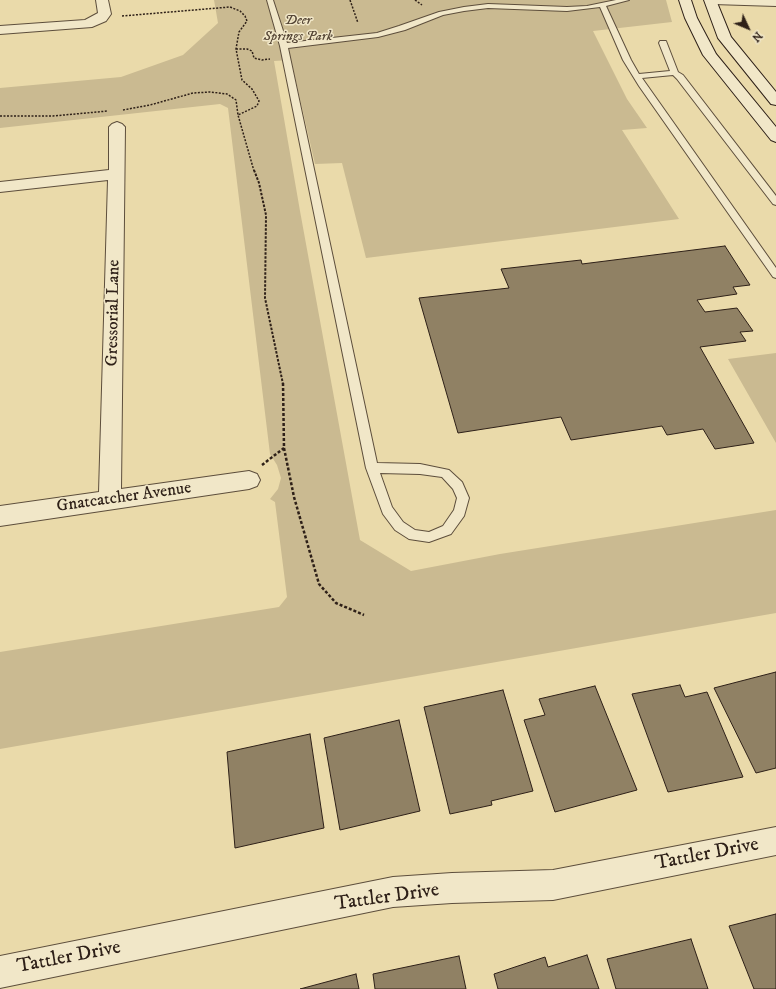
<!DOCTYPE html>
<style>
body{margin:0}
#map{position:relative;width:776px;height:989px;overflow:hidden;background:#eadaaa;font-family:"IM FELL DW Pica",serif}
canvas{display:block}
.north{position:absolute;left:728px;top:8px;width:40px;height:40px;-webkit-text-stroke:3px #f1e7c8;paint-order:stroke;rotate:134deg;font-size:11px;font-weight:700;line-height:16px;text-align:center;color:#2e2018}
.north::after{content:'';display:block;margin:auto;width:14px;height:18px;background:#2e2018;clip-path:polygon(50% 0,100% 100%,50% 72%,0 100%)}
</style>
<div id="map">
<canvas width="776" height="989"></canvas>
<div class="north">N</div>
</div>
<script>
const ctx = document.querySelector('canvas').getContext('2d');
ctx.lineJoin = 'round';
function fill(path, color) { ctx.fillStyle = color; ctx.fill(path, 'evenodd'); }
const poly = rows => new Path2D(rows.map(r => 'M' + r).join(''));
function stroke(path, color, width, dash) { ctx.strokeStyle = color; ctx.lineWidth = width; ctx.lineCap = dash ? 'butt' : 'round'; ctx.setLineDash(dash || []); ctx.stroke(path); }
function drawText(font, color, halo, rows, align = 'center') {
  ctx.font = font + ' "IM FELL DW Pica",serif'; ctx.lineWidth = 3; ctx.setLineDash([]); ctx.textBaseline = 'middle'; ctx.strokeStyle = halo; ctx.fillStyle = color; for (const [text, x, y, turn = 0] of rows) {
    ctx.save(); ctx.translate(x, y); ctx.rotate((+turn || 0) * Math.PI / 180); ctx.textAlign = isNaN(turn) ? turn : align; if (halo) ctx.strokeText(text, 0, 0); ctx.fillText(text, 0, 0); ctx.restore();
  }
}
const green = poly([
 [214,0,666,0,672,22,593,31,627,99,647,128,622,130,679,219,366,258,342,163,315,164,291,60,274,61,300,211,360,540,411,571,500,554,776,510,776,613,0,749,0,652,279,607,287,597,275,502,270,499,278,489,281,478,277,465,270,454,228,108,220,104,0,128,0,88,121,77,183,55,218,23],
 [776,353,776,443,728,359]
]);
const building = poly([
 [725,246,750,285,733,287,737,294,697,300,705,312,737,308,753,331,740,332,746,341,700,347,754,443,715,449,703,429,667,435,662,426,571,440,561,417,458,433,419,298,509,288,501,269,581,260,582,264,725,246],
 [776,672,776,768,756,773,714,688,776,672],
 [680,685,685,697,707,692,743,777,668,792,632,694,680,685],
 [595,686,637,790,555,812,524,720,545,715,539,699,595,686],
 [503,690,533,791,491,801,492,805,450,814,424,707,503,690],
 [399,720,420,811,340,830,324,738,399,720],
 [310,734,324,828,235,848,227,752,310,734],
 [776,914,776,989,754,989,729,926,776,914],
 [691,939,708,989,616,989,607,959,691,939],
 [587,955,599,989,498,989,494,974,545,957,548,967,587,955],
 [459,956,466,989,375,989,373,974,459,956],
 [356,974,359,989,300,989,356,974]
]);
const pathFar2 = poly([
 [350,0,358,23],
 [415,0,422,5],
 [122,16,230,7,240,11,245,16,247,21,239,32,236,49,242,80,252,89,259,101,257,106,238,115,254,171],
 [236,49,247,49,252,51,254,58,262,60,270,59],
 [123,110,150,105,193,93,210,92,227,94,236,100,238,115],
 [0,116,53,116,108,111]
]);
const pathFar1 = poly([
 [254,170,259,183,266,215,265,298,283,384]
]);
const path = poly([
 [283,383,284,448,294,497,319,584,336,603,364,615],
 [262,465,284,448]
]);
const service = poly([
 [267,0,273,0,287,43,377,33,399,26,439,12,464,7,488,4,567,7,587,6,616,0,629,0,606,6,631,60,639,74,670,71,659,43,660,41,666,41,678,72,683,75,776,196,776,205,773,204,677,79,673,75,642,78,776,268,776,278,773,277,639,86,623,60,600,7,567,11,488,8,464,11,443,15,405,30,378,37,288,48,377,463,420,464,449,470,462,482,469,498,464,516,451,534,429,542,409,539,395,530,383,514,366,468,280,46,267,0],
 [380,473,420,474,442,477,453,489,457,498,454,510,443,526,429,532,415,530,403,522,392,507,380,473]
]);
const minor = poly([
 [96,0,108,0,111,14,106,21,92,27,0,34,0,26,85,20,98,13,96,0],
 [707,0,776,0,776,6,713,4,709,3,707,0],
 [117,122,122,124,125,127,121,489,249,471,257,474,260,480,257,486,249,489,0,526,0,506,99,492,108,180,0,192,0,182,109,170,109,127,112,124,117,122],
 [776,827,776,855,553,900,452,903,393,907,0,988,0,956,393,877,452,873,553,870,776,827]
]);
const secondary = poly([
 [679,0,691,0,697,18,716,54,776,127,776,142,771,140,703,55,685,18,679,0],
 [704,0,716,0,731,37,776,92,776,105,771,104,718,38,704,0]
]);
const farParknames = [
 ["Deer",298,21],
 ["Springs Park",298,37]
];
const streetNames = [
 ["Gressorial Lane",114,313,-89],
 ["Gnatcatcher Avenue",124,498,-8]
];
const nearStreetnames = [
 ["Tattler Drive",707,855,-11],
 ["Tattler Drive",387,898,-8],
 ["Tattler Drive",69,958,-11]
];
fill(green, '#caba91');
fill(building, '#908164');
stroke(building, '#2e2018', 1);
stroke(service, '#5d4e3c', 2);
stroke(minor, '#5d4e3c', 2);
stroke(secondary, '#2e2018', 2);
stroke(pathFar2, '#2e2018', 1.5, [2, 1.5]);
stroke(pathFar1, '#2e2018', 2, [2.5, 1.5]);
stroke(path, '#2e2018', 2.5, [3, 2]);
fill(service, '#f1e7c8');
fill(minor, '#f1e7c8');
fill(secondary, '#f1e7c8');
drawText('italic 14px', '#554636', '#f1e7c8', farParknames);
drawText('17px', '#2e2018', '#f1e7c8', streetNames);
drawText('20px', '#2e2018', '#f1e7c8', nearStreetnames);
</script>
